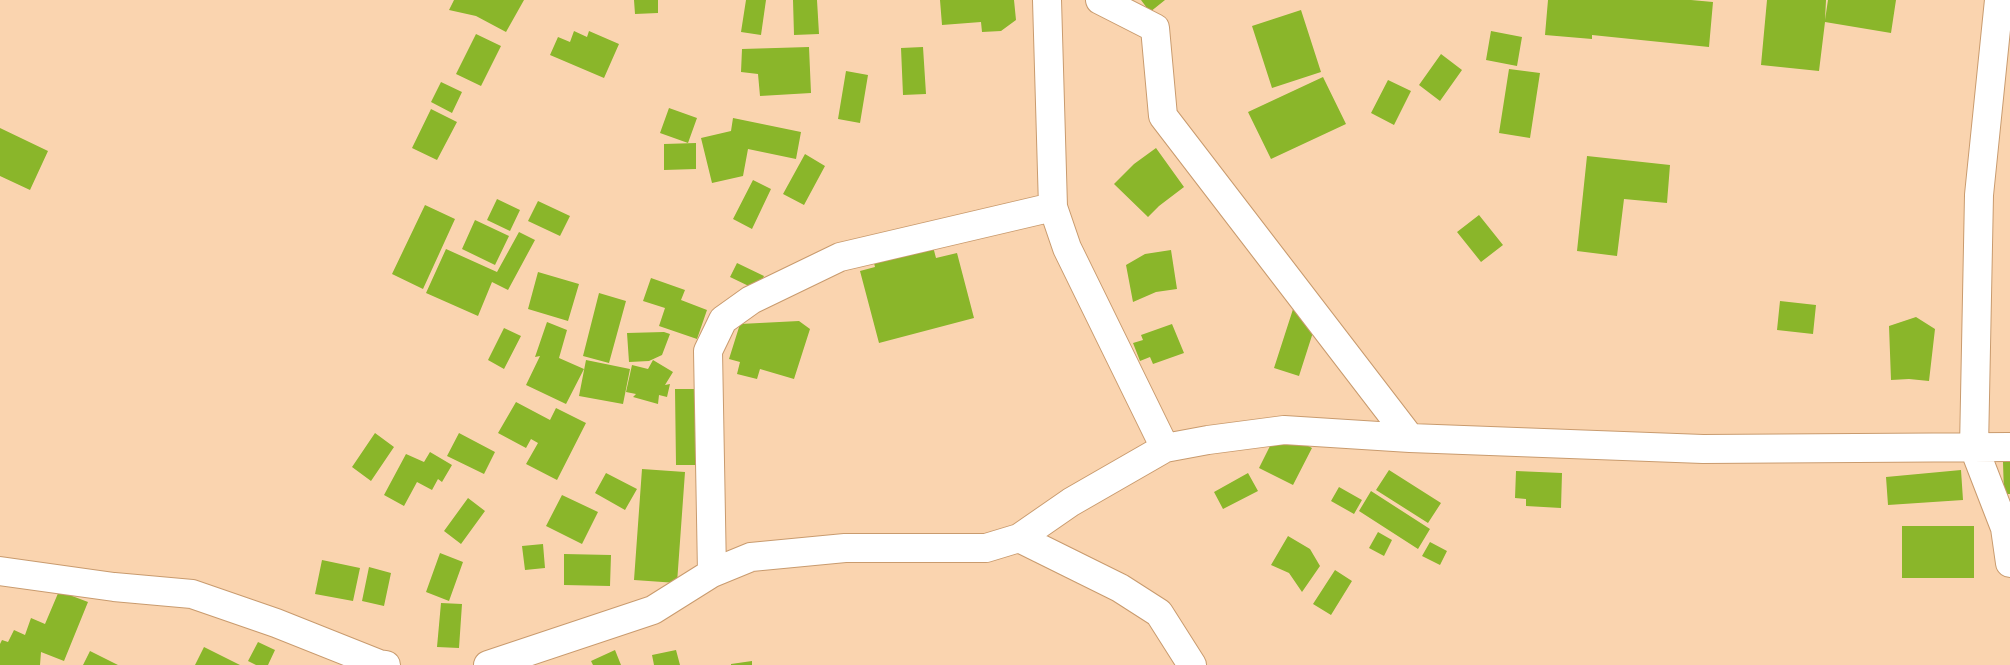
<!DOCTYPE html>
<style>
body{margin:0}
canvas{display:block;background:#fad4af}
</style>
<canvas width="2010" height="665"></canvas>
<script>
const ctx = document.querySelector('canvas').getContext('2d');
ctx.lineJoin = 'round';
function fill(path, color) { ctx.fillStyle = color; ctx.fill(path, 'evenodd'); }
const poly = rows => new Path2D(rows.map(r => 'M' + r).join(''));
function stroke(path, color, width, dash) { ctx.strokeStyle = color; ctx.lineWidth = width; ctx.lineCap = dash ? 'butt' : 'round'; ctx.setLineDash(dash || []); ctx.stroke(path); }
const building = poly([
 [454,0,524,0,506,32,476,16,449,10],
 [634,0,658,0,658,13,635,14],
 [746,0,766,0,761,35,741,32],
 [793,0,817,0,819,34,794,35],
 [940,0,1014,0,1016,20,1001,31,982,32,981,22,942,25],
 [1141,0,1165,0,1150,12],
 [1548,0,1691,0,1713,2,1709,47,1592,35,1592,39,1545,35],
 [1767,0,1826,0,1825,20,1828,0,1896,0,1891,33,1825,22,1819,71,1761,65],
 [1301,10,1321,72,1272,88,1252,26],
 [574,31,587,37,589,31,619,44,604,78,550,55,558,37,570,42],
 [1491,31,1522,37,1517,66,1486,60],
 [476,34,501,46,481,86,456,74],
 [809,47,811,93,760,96,758,74,741,72,742,49],
 [923,47,926,94,903,95,901,48],
 [1441,54,1462,70,1440,101,1419,85],
 [1509,69,1540,73,1530,138,1499,133],
 [846,71,868,75,860,123,838,119],
 [1323,77,1346,124,1271,159,1248,112],
 [1388,80,1411,91,1394,125,1371,113],
 [441,82,462,92,452,113,431,102],
 [669,108,697,118,688,143,660,133],
 [431,109,457,122,437,160,412,148],
 [733,118,801,132,796,159,748,149,743,176,712,183,701,138,731,131],
 [0,128,48,151,30,190,0,176],
 [696,143,696,169,664,170,664,144],
 [1156,148,1184,187,1159,206,1148,217,1114,184,1134,164],
 [805,154,825,166,804,205,783,194],
 [1587,156,1670,165,1667,203,1624,199,1617,256,1577,251],
 [753,180,771,189,752,229,733,219],
 [497,199,520,210,510,231,487,220],
 [538,201,570,216,560,236,528,221],
 [425,205,455,219,423,289,392,274],
 [1479,215,1503,245,1481,262,1457,232],
 [475,220,509,236,495,265,462,249],
 [519,232,535,240,508,290,492,282,478,316,426,293,446,249,497,272],
 [931,239,936,258,957,253,974,318,879,343,860,271,875,267,872,255],
 [1171,250,1177,289,1156,292,1133,302,1126,265,1145,254],
 [737,263,764,276,757,290,730,277],
 [538,272,579,284,568,321,528,309],
 [651,278,685,290,681,300,707,310,697,339,659,326,665,308,643,301],
 [599,293,626,301,609,363,583,356],
 [1780,301,1816,305,1813,334,1777,330],
 [1295,303,1316,323,1299,376,1274,368],
 [1916,317,1935,329,1929,381,1909,379,1891,380,1889,326],
 [799,321,810,329,794,379,760,369,757,379,737,374,740,362,729,359,740,324],
 [547,322,567,330,559,358,584,369,566,404,526,385,540,356,535,357],
 [1172,324,1184,353,1153,364,1150,357,1140,361,1133,343,1143,340,1141,335],
 [504,328,521,336,504,369,488,360],
 [664,332,670,334,662,355,649,361,629,362,627,333],
 [586,360,630,369,623,404,579,396],
 [653,360,673,372,665,385,670,384,667,397,659,395,658,404,633,397,636,394,626,392,632,365,648,369],
 [675,389,698,389,700,465,676,465],
 [516,402,550,420,556,408,586,423,557,480,526,464,538,443,531,439,526,448,498,433],
 [375,433,394,447,371,481,352,467],
 [459,433,495,452,484,474,447,456],
 [1276,434,1287,435,1312,448,1293,485,1259,468],
 [430,452,452,465,442,482,438,479,432,490,417,482,404,506,384,495,406,454,424,462],
 [2003,462,2010,462,2010,494,2004,494],
 [642,469,685,472,677,583,634,580],
 [1389,470,1441,503,1428,523,1376,490],
 [1961,470,1963,500,1888,505,1886,477],
 [1516,471,1562,473,1561,508,1526,506,1526,499,1515,498],
 [606,473,637,489,625,510,595,493],
 [1248,473,1258,491,1223,509,1214,492],
 [1339,487,1362,500,1354,514,1331,501],
 [1371,491,1430,529,1418,549,1359,511],
 [562,495,598,512,582,544,546,526],
 [468,498,485,511,461,544,444,531],
 [1902,526,1974,526,1974,578,1902,578],
 [1378,532,1392,540,1384,556,1369,548],
 [1288,536,1310,549,1320,566,1302,592,1289,573,1271,565],
 [1430,542,1447,551,1440,565,1422,556],
 [543,544,545,568,525,570,522,546],
 [440,553,463,562,449,601,426,592],
 [564,554,611,555,610,586,564,585],
 [322,560,360,568,353,601,315,594],
 [369,567,391,573,384,606,362,601],
 [1335,570,1352,581,1331,615,1313,604],
 [59,591,88,602,64,661,41,652,40,665,0,665,0,644,2,640,8,642,14,630,25,635,31,618,45,624],
 [441,603,462,604,459,648,437,647],
 [258,642,275,650,268,665,256,665,248,661],
 [204,647,240,665,195,665],
 [615,650,621,665,593,665,591,661],
 [676,650,680,665,654,665,652,655],
 [90,651,118,665,83,665],
 [752,661,752,665,731,665,731,664]
]);
const minor = poly([
 [1047,0,1053,207,1067,248,1165,448],
 [1100,0,1155,28,1163,116,1410,438],
 [1999,0,1979,195,1974,448,2005,528,2010,563],
 [1019,538,1120,588,1159,613,1192,665],
 [0,571,114,587,192,594,276,623,379,664,386,665],
 [712,573,708,351,723,320,751,300,840,257,1053,207],
 [488,665,653,610,712,573,751,557,845,548,986,548,1019,538,1071,502,1165,448,1208,440,1284,430,1410,438,1703,449,2010,447]
]);
fill(building, '#8ab62a');
stroke(minor, '#c99b6e', 30);
stroke(minor, '#fff', 28);
</script>
